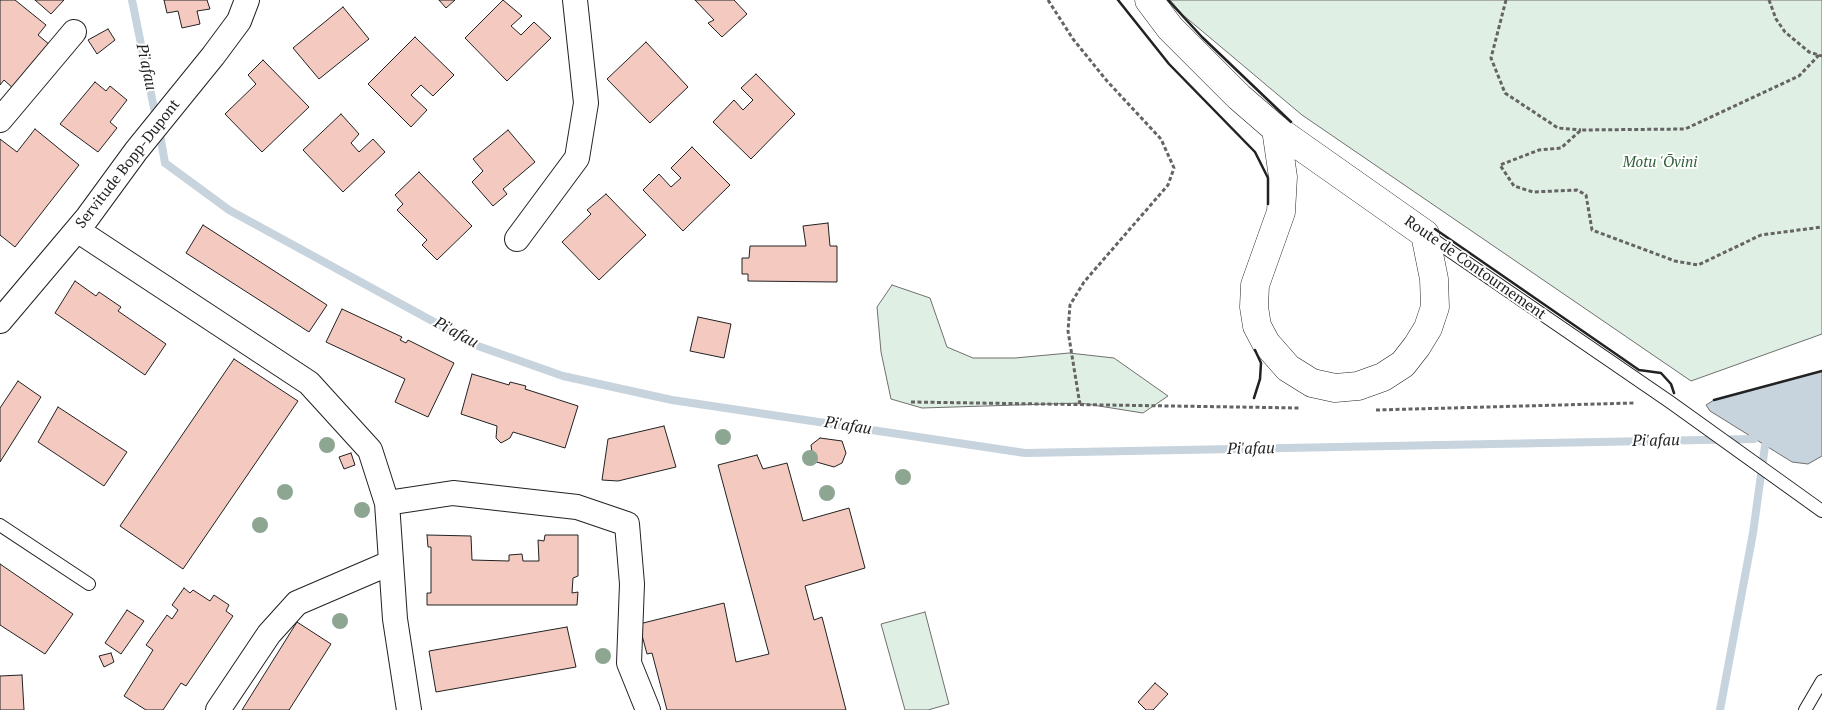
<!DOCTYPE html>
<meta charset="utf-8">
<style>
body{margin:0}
canvas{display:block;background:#fff}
</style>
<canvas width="1822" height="710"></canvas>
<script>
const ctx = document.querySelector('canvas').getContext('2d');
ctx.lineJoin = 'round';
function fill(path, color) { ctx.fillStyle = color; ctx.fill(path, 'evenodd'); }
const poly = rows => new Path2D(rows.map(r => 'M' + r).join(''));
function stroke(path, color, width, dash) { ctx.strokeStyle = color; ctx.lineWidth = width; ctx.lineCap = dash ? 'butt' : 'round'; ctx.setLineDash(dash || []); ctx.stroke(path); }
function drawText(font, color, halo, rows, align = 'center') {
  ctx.font = font + ' "PT Serif",serif'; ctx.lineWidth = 4; ctx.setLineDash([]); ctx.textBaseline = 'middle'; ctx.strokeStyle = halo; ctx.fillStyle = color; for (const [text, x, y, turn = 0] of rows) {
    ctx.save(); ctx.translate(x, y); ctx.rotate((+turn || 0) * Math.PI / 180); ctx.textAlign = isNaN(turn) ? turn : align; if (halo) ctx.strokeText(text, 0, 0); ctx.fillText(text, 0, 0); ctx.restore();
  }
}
const green = poly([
 [1170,0,1822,0,1822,334,1691,381,1302,115,1183,15,1170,0],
 [892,285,930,298,947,347,973,358,1015,358,1069,353,1114,358,1168,396,1143,413,1080,403,922,408,891,399,881,352,877,307,892,285],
 [925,612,949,704,928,710,905,710,881,624,925,612]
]);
const water = poly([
 [1822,371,1822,456,1808,464,1792,462,1710,411,1706,405,1714,400,1822,371]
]);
const stream = poly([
 [132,0,156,118],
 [159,129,165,163,229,210,478,346,563,376,672,400,1025,453,1754,439],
 [1720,710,1753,533,1765,446]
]);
const building = poly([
 [0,0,15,0,46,25,38,35,50,45,15,90,4,80,0,85,0,0],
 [35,0,64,0,51,14,35,0],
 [164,0,207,0,210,9,197,11,200,24,182,28,178,11,167,13,164,0],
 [439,0,455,0,446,8,439,0],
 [503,0,522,16,511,26,521,35,534,22,551,38,507,81,465,38,503,0],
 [695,0,734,0,747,14,722,37,708,23,714,20,695,0],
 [343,7,369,39,319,79,293,48,343,7],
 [108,29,115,40,97,54,88,40,108,29],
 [415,37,454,75,433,96,421,85,411,95,427,110,411,127,368,84,415,37],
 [646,42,688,87,650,123,607,79,646,42],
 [263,60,309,107,262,152,225,114,256,84,248,75,263,60],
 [756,74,795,114,751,159,713,122,734,100,743,110,753,100,741,88,756,74],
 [95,82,106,91,110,86,127,100,110,122,117,128,98,152,60,124,95,82],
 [341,114,359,134,351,143,359,152,373,139,385,152,343,192,303,150,341,114],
 [35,129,79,165,15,247,0,235,0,139,17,152,35,129],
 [508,130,535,162,503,189,507,194,493,206,472,182,483,171,473,159,508,130],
 [692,147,730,185,683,231,643,190,659,174,671,187,681,178,671,168,692,147],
 [419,172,472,226,437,260,422,245,427,240,397,210,403,204,395,195,419,172],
 [606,194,646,235,599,280,562,242,591,214,587,210,606,194],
 [828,223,830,246,837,246,837,282,748,281,748,274,742,274,742,258,749,258,750,246,806,246,803,226,828,223],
 [203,225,327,305,309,332,186,253,203,225],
 [75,281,96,296,99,292,121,307,118,311,166,344,145,375,55,313,75,281],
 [342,309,402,337,400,340,406,343,408,340,454,363,428,417,395,402,405,379,326,342,342,309],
 [698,317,731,324,724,358,690,351,698,317],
 [234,359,298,401,183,569,120,526,234,359],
 [472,374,509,385,510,382,526,386,525,389,578,406,565,448,513,432,510,438,501,443,496,438,497,426,461,414,472,374],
 [18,381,41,397,0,462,0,408,18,381],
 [58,407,127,452,104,486,38,442,58,407],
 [664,426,676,467,618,481,602,480,608,439,664,426],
 [820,438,842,441,846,453,842,463,834,467,813,461,811,445,820,438],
 [351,453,355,465,344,469,339,457,351,453],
 [757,455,763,469,787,463,803,521,849,508,865,568,805,586,814,620,822,617,846,710,667,710,652,653,647,654,639,624,724,603,736,662,769,654,718,465,757,455],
 [427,535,471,536,472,560,509,561,509,555,522,554,523,561,539,561,538,540,544,541,545,535,578,535,578,576,573,578,572,593,578,592,577,605,427,605,427,593,431,593,431,547,428,547,427,535],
 [0,564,73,614,45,654,0,625,0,564],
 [184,588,190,593,193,590,210,601,214,595,229,605,226,611,233,616,186,686,181,683,163,710,146,710,124,696,153,650,146,645,167,615,172,619,178,610,172,605,184,588],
 [127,610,144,621,121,654,105,643,127,610],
 [297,622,331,644,289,710,242,710,297,622],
 [567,627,576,667,436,692,429,651,567,627],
 [111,653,114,662,104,667,99,656,111,653],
 [22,675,24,710,0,710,0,676,22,675],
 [1155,683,1168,694,1153,710,1146,710,1138,702,1155,683]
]);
const path = poly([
 [1048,0,1073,39,1107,81,1161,139,1174,168,1168,185,1084,282,1070,305,1068,331,1080,405],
 [1506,0,1491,58,1505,93,1558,128,1581,130],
 [1769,0,1776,19,1785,32,1809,52,1822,56],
 [1819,55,1799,76,1685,129,1581,130,1561,148,1539,150,1500,165,1514,186,1533,192,1577,190,1586,195,1592,230,1675,261,1698,265,1761,235,1822,227],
 [911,402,1300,408],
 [1376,410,1634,403]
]);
const lane = poly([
 [1428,236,1670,402,1822,511],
 [0,525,89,584],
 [1805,710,1822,681]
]);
const street = poly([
 [0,120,74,32],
 [77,230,309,383,370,450,387,503,395,619,409,710],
 [517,239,577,158,586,103,575,0],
 [0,321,87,218,136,151,213,56,239,21,247,0],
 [387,503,453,493,577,507,627,524,632,584,629,663,648,710],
 [218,710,269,634,297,603,390,563]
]);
const secondary = poly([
 [1149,0,1170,28,1239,97,1276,129,1425,234,1434,279,1435,307,1428,328,1417,346,1403,364,1383,377,1358,386,1335,388,1312,383,1288,368,1266,343,1257,326,1254,307,1255,285,1281,212,1283,177,1276,129]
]);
const wall = poly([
 [1118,0,1169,64,1255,152,1268,178,1268,204],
 [1168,0,1202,37,1291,122],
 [1435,229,1639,370,1661,373,1671,384,1674,393],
 [1254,398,1260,379,1261,363,1255,350],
 [1714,400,1822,371]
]);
const trees = [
 [723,437],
 [327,445],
 [810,458],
 [903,477],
 [285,492],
 [827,493],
 [362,510],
 [260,525],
 [340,621],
 [603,656]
];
const parkNames = [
 ["Motu 'Ōvini",1660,163]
];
const streetNames = [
 ["Servitude Bopp-Dupont",128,164,-52],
 ["Route de Contournement",1475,268,35]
];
const waterNames = [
 ["Pi'afau",146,67,78],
 ["Pi'afau",456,333,28],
 ["Pi'afau",848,426,9],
 ["Pi'afau",1656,441,-1],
 ["Pi'afau",1251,449,-1]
];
fill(green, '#e0efe3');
stroke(green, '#6f6f6f', 1);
fill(water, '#c7d3dd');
stroke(water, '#6f6f6f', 1);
stroke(stream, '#c7d3dd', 8);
fill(building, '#f3c9c0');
stroke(building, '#222', 1);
stroke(lane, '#222', 14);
stroke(street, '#222', 26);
stroke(secondary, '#222', 29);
stroke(path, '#646464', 3, [4, 2.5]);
stroke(lane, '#fff', 12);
stroke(street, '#fff', 24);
stroke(secondary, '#fff', 28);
stroke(wall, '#222', 2.5);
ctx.fillStyle = '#8da692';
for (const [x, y] of trees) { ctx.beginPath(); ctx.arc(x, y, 8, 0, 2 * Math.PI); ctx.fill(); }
drawText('italic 15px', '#2f5e38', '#fff', parkNames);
drawText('15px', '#222', '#fff', streetNames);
drawText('italic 16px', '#222', '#fff', waterNames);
</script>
